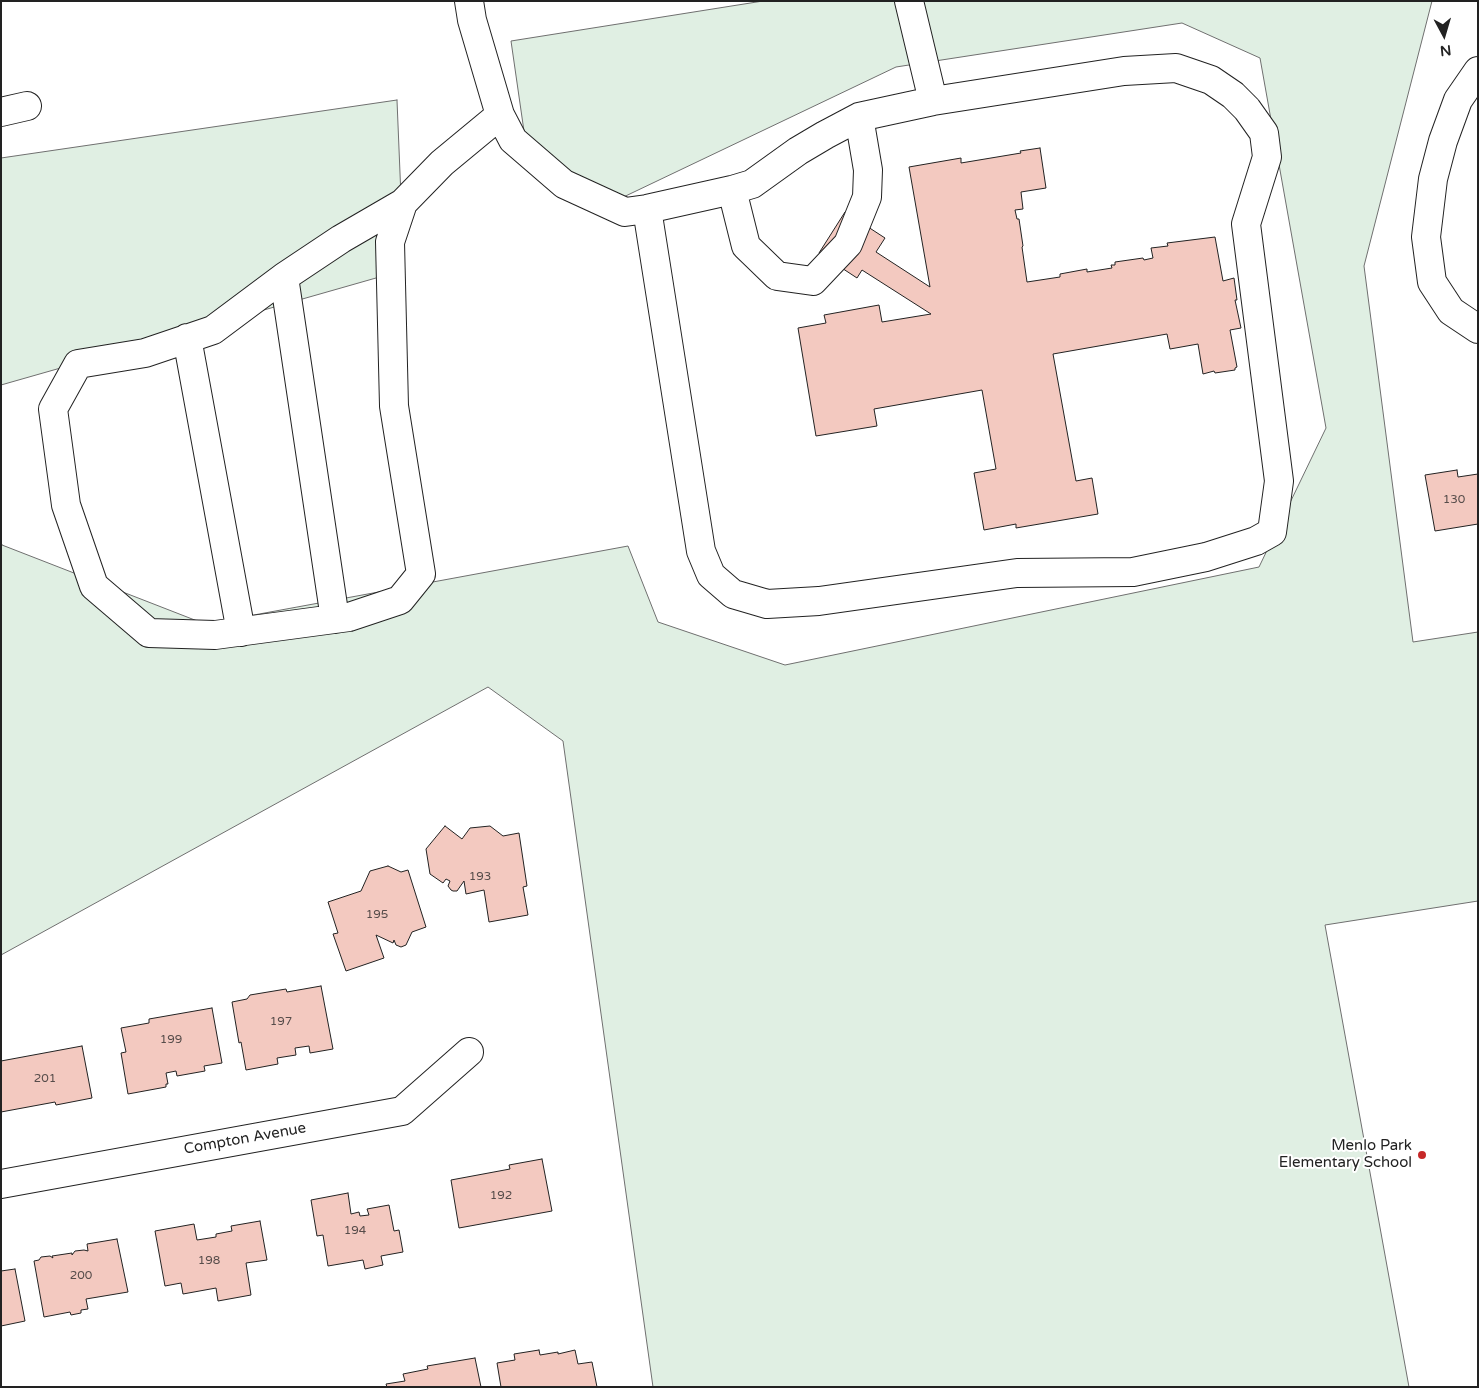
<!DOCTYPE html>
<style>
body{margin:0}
#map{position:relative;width:1479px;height:1388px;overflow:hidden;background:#fff;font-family:"Varela Round",sans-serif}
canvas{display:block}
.frame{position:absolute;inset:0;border:2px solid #222;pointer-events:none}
.north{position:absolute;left:1419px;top:10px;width:50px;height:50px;-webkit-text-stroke:4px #fff;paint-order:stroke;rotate:174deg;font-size:14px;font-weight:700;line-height:20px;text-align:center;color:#222}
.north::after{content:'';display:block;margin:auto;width:18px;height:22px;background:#222;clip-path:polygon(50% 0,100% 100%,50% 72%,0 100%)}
</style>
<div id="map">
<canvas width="1479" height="1388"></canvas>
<div class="frame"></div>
<div class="north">N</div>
</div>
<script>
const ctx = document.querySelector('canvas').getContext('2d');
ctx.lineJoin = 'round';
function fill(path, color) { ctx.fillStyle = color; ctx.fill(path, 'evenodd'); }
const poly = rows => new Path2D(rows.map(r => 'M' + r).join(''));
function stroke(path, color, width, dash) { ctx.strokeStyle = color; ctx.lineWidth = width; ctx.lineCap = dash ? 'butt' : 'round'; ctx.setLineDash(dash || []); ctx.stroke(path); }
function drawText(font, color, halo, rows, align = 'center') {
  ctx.font = font + ' "Varela Round",sans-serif'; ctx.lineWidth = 4; ctx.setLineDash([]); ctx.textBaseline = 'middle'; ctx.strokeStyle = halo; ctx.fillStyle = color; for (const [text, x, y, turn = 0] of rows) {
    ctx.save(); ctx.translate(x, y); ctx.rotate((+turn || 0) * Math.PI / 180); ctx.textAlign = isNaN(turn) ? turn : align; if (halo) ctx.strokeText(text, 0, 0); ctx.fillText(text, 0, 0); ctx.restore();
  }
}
const green = poly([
 [763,1,1432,1,1364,266,1413,642,1478,632,1478,901,1325,925,1409,1387,653,1387,563,741,488,687,1,955,1,542,2,545,205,624,628,546,658,622,785,665,1259,567,1326,428,1260,58,1182,23,896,67,613,202,528,159,511,41,763,1],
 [397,100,404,270,1,385,1,158,397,100]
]);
const building = poly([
 [1040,148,1046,188,1021,192,1023,209,1015,210,1017,219,1019,219,1023,246,1022,247,1027,282,1060,277,1060,274,1087,269,1087,272,1112,268,1111,265,1115,265,1115,262,1143,258,1144,260,1153,258,1151,248,1168,246,1167,243,1215,237,1223,281,1234,278,1237,300,1235,300,1241,328,1230,330,1237,367,1235,368,1235,370,1215,373,1214,371,1203,374,1198,344,1170,349,1167,334,1053,354,1076,481,1092,478,1098,514,1016,528,1016,524,984,530,974,473,996,469,982,390,874,409,877,426,816,436,798,328,826,323,824,315,879,305,882,322,931,314,862,270,857,278,819,253,845,212,885,238,876,252,930,287,909,167,961,158,961,163,1021,153,1020,151,1040,148],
 [1457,470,1458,477,1478,474,1478,524,1435,531,1425,475,1457,470],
 [445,826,462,839,470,828,490,826,503,836,519,833,527,886,523,887,528,915,489,922,484,890,466,894,464,881,457,891,453,891,451,890,448,886,450,881,446,879,443,883,430,874,426,849,445,826],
 [388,866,401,872,408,870,426,927,412,932,406,945,401,947,396,945,394,940,393,943,376,935,384,958,346,971,333,934,338,933,328,902,361,891,370,871,388,866],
 [321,986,333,1049,310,1053,309,1046,295,1048,296,1055,277,1058,278,1064,246,1070,241,1042,239,1043,232,1002,247,999,250,995,286,989,287,992,321,986],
 [212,1008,222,1063,204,1066,205,1071,177,1076,176,1071,166,1073,168,1084,166,1084,166,1087,128,1094,121,1053,126,1052,121,1028,149,1023,149,1019,212,1008],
 [82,1046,92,1098,56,1105,55,1102,1,1112,1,1061,82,1046],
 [542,1159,552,1211,459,1228,451,1180,510,1169,509,1165,542,1159],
 [348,1193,351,1214,359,1212,360,1216,369,1215,367,1209,389,1205,394,1231,399,1230,403,1252,381,1256,383,1265,365,1269,363,1260,328,1266,323,1235,317,1236,311,1200,348,1193],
 [260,1221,267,1260,246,1263,251,1295,218,1301,216,1288,183,1294,181,1283,165,1286,155,1231,194,1224,197,1240,216,1237,216,1234,232,1231,231,1226,260,1221],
 [117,1239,128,1292,86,1299,88,1309,81,1310,81,1313,71,1315,70,1312,44,1317,34,1261,39,1260,41,1257,50,1256,53,1258,52,1256,72,1253,72,1255,75,1251,84,1250,88,1251,87,1244,117,1239],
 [15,1269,25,1321,1,1326,1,1271,15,1269],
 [539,1350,540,1355,558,1352,558,1354,575,1350,578,1364,592,1362,597,1387,501,1387,497,1363,515,1360,514,1354,539,1350],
 [475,1358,481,1387,387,1387,386,1384,405,1381,403,1374,428,1369,427,1366,475,1358]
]);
const minor = poly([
 [469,1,472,20,500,115,513,140,564,184,625,212,647,209,732,190,752,184,798,151,825,135,859,117,933,101,1124,71,1176,68,1211,80,1233,95,1247,109,1264,133,1267,157,1246,224,1279,481,1272,532,1256,541,1206,557,1133,572,1017,573,819,601,767,604,733,594,711,575,701,551,647,209],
 [909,1,933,101],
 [1478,71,1458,100,1443,141,1433,179,1426,237,1432,282,1451,311,1478,329],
 [1,112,27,106],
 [732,190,746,246,777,276,813,281,848,244,867,197,868,170,859,117],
 [403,203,341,239,284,277,213,330,145,353,78,364,53,409,66,505,94,586,149,633,215,635,349,617,400,600,421,574,394,406,390,242,403,203,442,163,500,115],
 [284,277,335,619],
 [187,338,241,632],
 [1,1184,402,1111,469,1052]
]);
const markers = [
 [1422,1155,5,"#c62828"]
];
const numberNames = [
 ["130",1454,500],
 ["193",480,877],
 ["195",377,915],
 ["197",281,1022],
 ["199",171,1040],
 ["201",45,1079],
 ["192",501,1196],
 ["194",355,1231],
 ["198",209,1261],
 ["200",81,1276]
];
const streetNames = [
 ["Compton Avenue",245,1139,-10]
];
const poiNames = [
 ["Menlo Park",1412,1146],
 ["Elementary School",1412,1163]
];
fill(green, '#e0efe3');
stroke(green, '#6f6f6f', 1);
fill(building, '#f3c9c0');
stroke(building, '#222', 1);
stroke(minor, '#222', 30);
stroke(minor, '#fff', 28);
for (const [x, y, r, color] of markers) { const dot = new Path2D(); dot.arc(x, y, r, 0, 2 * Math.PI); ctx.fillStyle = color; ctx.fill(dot); stroke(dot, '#fff', 2); }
drawText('12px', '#564c4a', null, numberNames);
drawText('15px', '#222', '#fff', streetNames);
drawText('15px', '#222', '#fff', poiNames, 'right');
</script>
